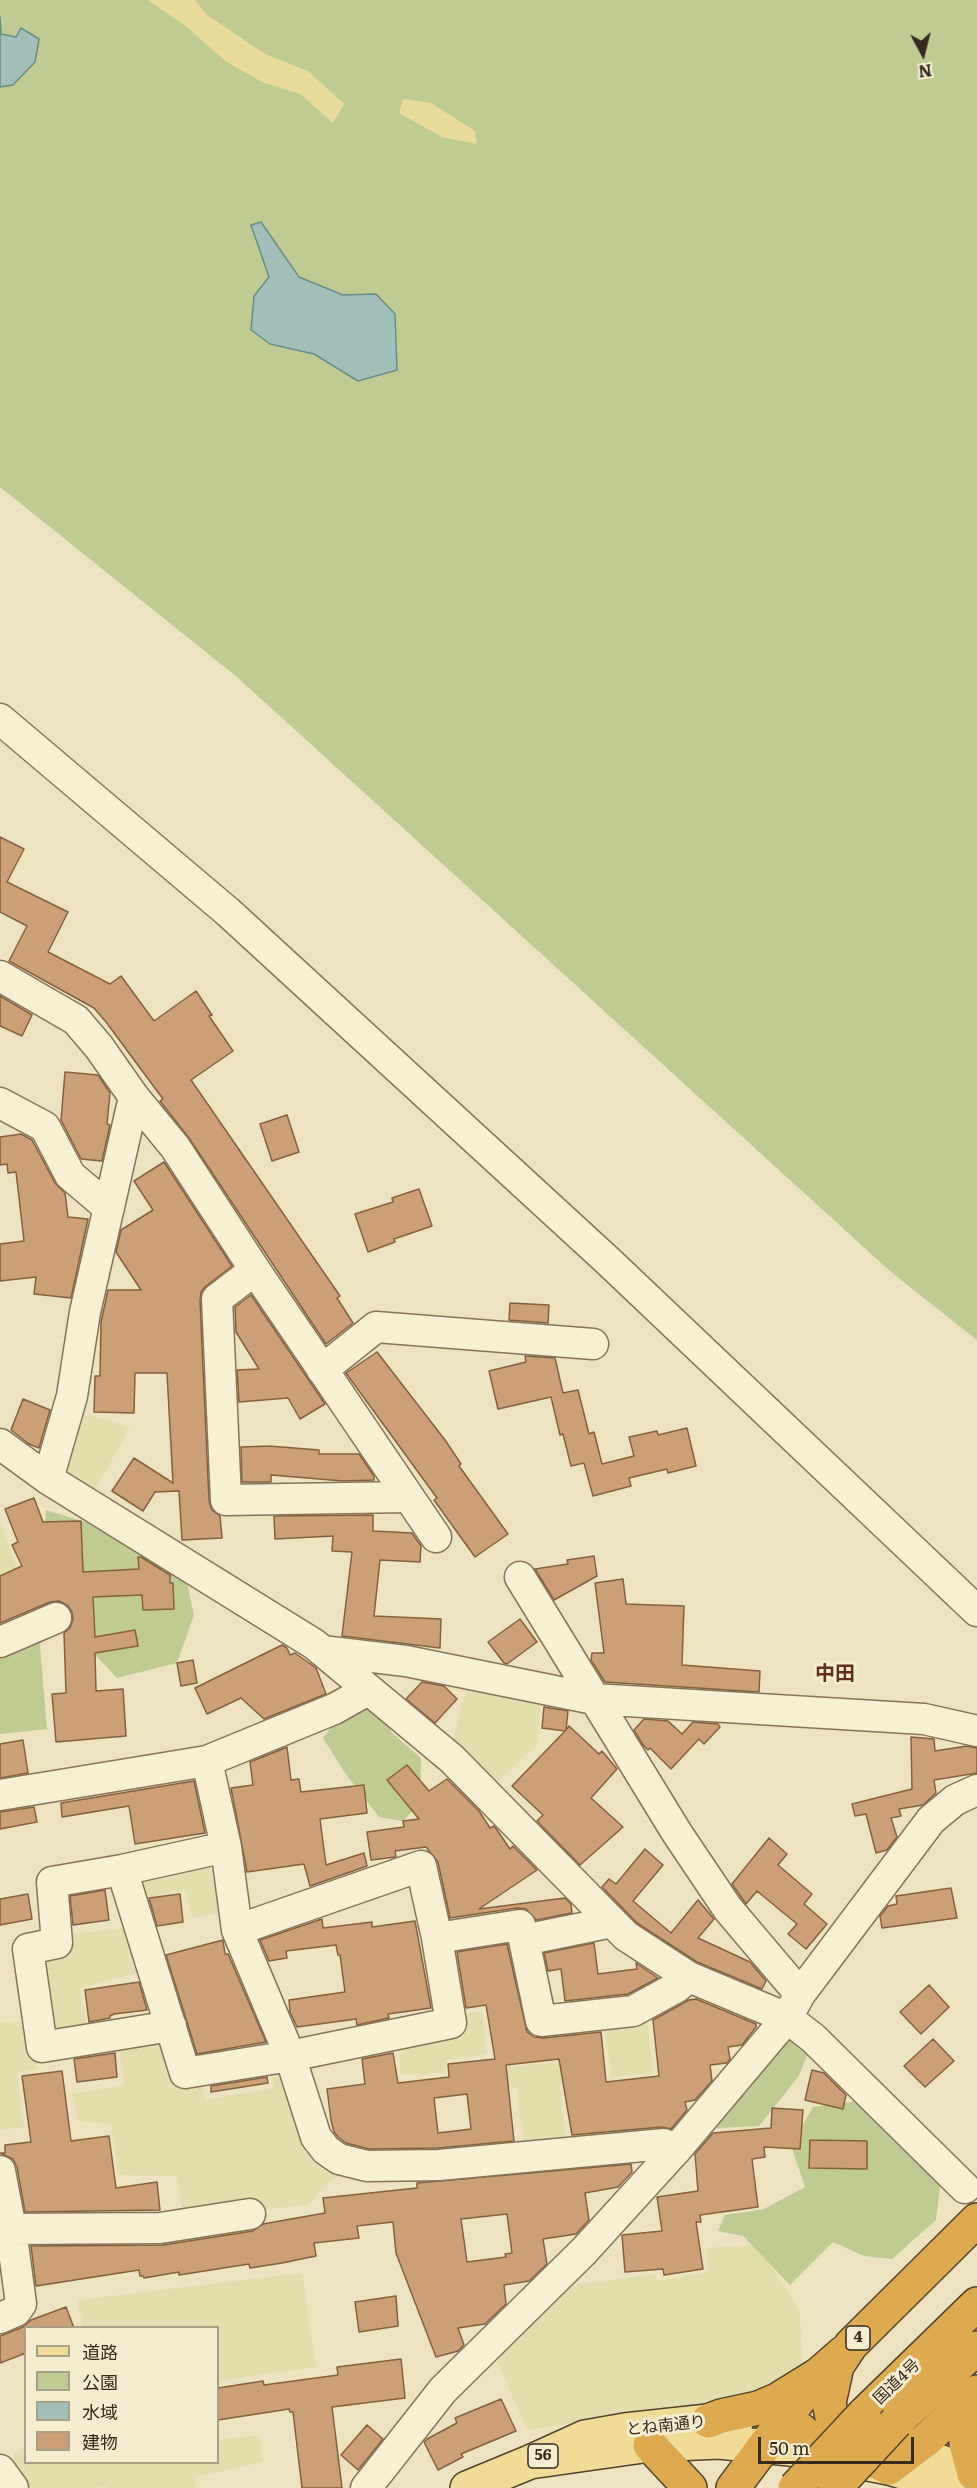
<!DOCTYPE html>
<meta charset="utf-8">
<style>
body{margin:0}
#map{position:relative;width:977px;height:2488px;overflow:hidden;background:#ede3c0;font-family:Literata,"Noto Sans JP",serif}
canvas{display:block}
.legend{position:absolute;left:24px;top:2326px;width:195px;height:138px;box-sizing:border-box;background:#f5edcf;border:2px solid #a89f87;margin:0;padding:8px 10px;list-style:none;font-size:18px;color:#352a1c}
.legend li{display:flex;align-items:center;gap:12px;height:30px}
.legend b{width:30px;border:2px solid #a89f87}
.north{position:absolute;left:893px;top:24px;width:60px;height:60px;-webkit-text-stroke:4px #f5edcf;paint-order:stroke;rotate:173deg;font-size:16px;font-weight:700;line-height:24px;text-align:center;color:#352a1c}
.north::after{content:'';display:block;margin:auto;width:21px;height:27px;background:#352a1c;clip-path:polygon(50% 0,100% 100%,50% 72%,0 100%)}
.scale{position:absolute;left:758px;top:2437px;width:156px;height:27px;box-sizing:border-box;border:3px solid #352a1c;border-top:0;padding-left:8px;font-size:18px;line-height:21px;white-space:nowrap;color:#352a1c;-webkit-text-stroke:4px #f5edcf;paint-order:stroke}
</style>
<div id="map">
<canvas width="977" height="2488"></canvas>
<ul class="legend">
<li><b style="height:8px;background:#f1dc97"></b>道路</li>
<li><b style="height:16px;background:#c0cb94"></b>公園</li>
<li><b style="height:16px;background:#a3bfb9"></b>水域</li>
<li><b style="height:16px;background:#cba076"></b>建物</li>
</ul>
<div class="north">N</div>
<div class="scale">50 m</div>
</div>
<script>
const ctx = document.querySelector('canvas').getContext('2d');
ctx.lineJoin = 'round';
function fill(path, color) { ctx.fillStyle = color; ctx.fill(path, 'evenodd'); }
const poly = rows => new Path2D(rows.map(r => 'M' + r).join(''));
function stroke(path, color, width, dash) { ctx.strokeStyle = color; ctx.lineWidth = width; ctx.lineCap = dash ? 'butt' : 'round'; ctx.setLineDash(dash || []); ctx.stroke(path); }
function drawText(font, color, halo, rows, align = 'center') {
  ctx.font = font + ' Literata,"Noto Sans JP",serif'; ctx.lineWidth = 6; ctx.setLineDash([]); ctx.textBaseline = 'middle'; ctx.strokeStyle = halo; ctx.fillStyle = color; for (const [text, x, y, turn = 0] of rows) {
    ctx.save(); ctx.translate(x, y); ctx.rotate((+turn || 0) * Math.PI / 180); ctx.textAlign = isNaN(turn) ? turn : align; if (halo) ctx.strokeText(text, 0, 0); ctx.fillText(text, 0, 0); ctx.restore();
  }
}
const farmland = poly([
 [82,1413,130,1427,93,1494,59,1474],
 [0,1521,17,1569,0,1576],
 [468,1681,541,1701,537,1745,492,1786,452,1743],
 [209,1859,219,1913,192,1918,186,1890,141,1898,136,1873],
 [125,1928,140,1972,80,1988,88,2031,45,2037,35,1954,62,1935],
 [646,2011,653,2073,611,2077,604,2022],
 [482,2012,487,2054,447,2060,445,2072,401,2075,398,2040,455,2013],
 [32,2021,37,2069,17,2073,24,2127,0,2130,0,2023],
 [164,2027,198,2076,206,2100,273,2088,272,2067,291,2060,341,2174,320,2190,308,2205,184,2217,176,2176,118,2175,111,2124,78,2121,72,2094,124,2085,118,2041],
 [577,2060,580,2082,560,2084,566,2146,524,2150,517,2087,500,2088,498,2068],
 [757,2245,800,2312,802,2365,784,2381,729,2401,527,2430,494,2354,560,2287,655,2274,657,2281,708,2272,706,2248],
 [302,2273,316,2367,218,2381,218,2328,83,2327,78,2300],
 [260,2435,263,2462,194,2477,196,2488,107,2488,106,2486,95,2488,25,2488,17,2474,13,2453,25,2446,26,2462,218,2462,218,2440]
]);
const green = poly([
 [0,0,977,0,977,1340,891,1272,237,677,0,487],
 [46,1510,114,1531,186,1578,194,1615,177,1663,117,1678,40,1596],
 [39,1634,47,1729,0,1734,0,1650],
 [362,1708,380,1708,392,1733,421,1758,420,1803,403,1821,379,1817,345,1773,323,1738,336,1720],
 [786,2035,809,2052,798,2077,759,2126,702,2129],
 [858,2101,941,2178,936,2220,892,2259,864,2256,833,2242,790,2285,743,2236,718,2231,725,2215,764,2209,805,2187,791,2146,813,2107]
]);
const sand = poly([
 [148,0,195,0,207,15,265,54,308,71,344,104,333,123,300,94,262,82,225,61,187,27],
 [403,99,431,103,475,131,477,144,442,137,399,113]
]);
const water = poly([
 [0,17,1,34,16,37,21,28,39,39,35,62,13,85,0,87,0,17],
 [261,222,299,277,343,295,376,294,395,314,397,370,358,381,314,354,270,344,251,330,254,296,269,277,251,225,261,222]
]);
const building = poly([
 [0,837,24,849,7,882,68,912,48,952,110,984,121,976,154,1021,196,991,212,1015,209,1016,233,1051,191,1080,340,1296,337,1298,353,1323,326,1344,189,1138,160,1101,163,1099,106,1022,94,1008,9,961,27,926,0,912,0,837],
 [0,996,32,1015,22,1036,0,1026,0,996],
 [65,1072,98,1075,110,1093,107,1124,110,1125,102,1161,81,1159,61,1120,65,1072],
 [287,1115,299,1152,272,1161,260,1124,287,1115],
 [21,1134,32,1140,55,1183,65,1193,68,1217,88,1219,71,1298,34,1294,36,1277,0,1281,0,1244,24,1241,16,1172,8,1173,7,1164,0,1165,0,1137,21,1134],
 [164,1162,232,1266,206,1286,201,1292,200,1300,209,1501,212,1510,220,1516,222,1538,182,1540,179,1491,155,1492,143,1511,112,1491,134,1458,173,1483,167,1373,135,1373,134,1413,94,1412,95,1376,100,1376,101,1322,108,1290,141,1290,116,1252,121,1230,153,1210,134,1181,164,1162],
 [419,1189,432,1226,394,1239,395,1242,368,1252,355,1214,393,1202,392,1198,419,1189],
 [251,1295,325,1404,300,1419,288,1398,239,1402,237,1370,259,1369,236,1332,235,1307,251,1295],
 [510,1303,549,1305,548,1323,509,1320,510,1303],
 [377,1352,445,1440,461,1464,459,1466,508,1534,475,1557,434,1500,437,1498,346,1373,377,1352],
 [525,1356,555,1358,563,1393,578,1390,589,1434,594,1432,602,1464,634,1456,629,1437,657,1431,658,1435,687,1428,696,1466,668,1473,667,1469,629,1478,631,1486,593,1496,584,1463,571,1466,563,1434,560,1435,551,1397,498,1409,489,1371,526,1362,525,1356],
 [23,1399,50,1410,39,1448,29,1444,11,1430,23,1399],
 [269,1446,319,1450,319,1454,359,1454,374,1476,374,1480,343,1481,271,1475,271,1482,242,1482,241,1447,269,1446],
 [34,1498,43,1522,81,1521,83,1572,139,1569,138,1557,141,1557,170,1575,170,1583,173,1583,174,1609,143,1610,142,1595,93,1597,95,1637,135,1630,138,1646,95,1653,96,1691,123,1689,126,1736,56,1742,52,1694,66,1693,64,1633,70,1628,73,1619,72,1612,67,1605,59,1601,50,1602,0,1623,0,1576,22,1566,12,1545,18,1542,5,1509,34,1498],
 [373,1515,373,1531,412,1533,421,1546,420,1562,380,1560,374,1616,441,1619,440,1648,342,1636,352,1552,332,1551,333,1536,275,1539,274,1516,373,1515],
 [594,1556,597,1576,554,1600,535,1569,568,1564,567,1560,594,1556],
 [623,1579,626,1604,684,1606,682,1665,760,1671,759,1692,605,1682,591,1660,592,1653,604,1653,595,1583,623,1579],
 [520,1619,537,1642,507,1664,504,1663,488,1642,520,1619],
 [282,1645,287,1648,290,1655,295,1653,316,1668,326,1694,264,1719,241,1698,207,1714,195,1688,282,1645],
 [193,1660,197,1683,181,1686,177,1663,193,1660],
 [422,1682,444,1686,457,1699,435,1723,406,1699,422,1682],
 [544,1707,568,1711,566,1730,569,1726,599,1754,602,1751,617,1769,591,1798,623,1827,580,1865,537,1821,543,1815,512,1786,565,1731,542,1728,544,1707],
 [644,1719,668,1721,682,1734,693,1722,718,1724,720,1727,704,1744,699,1739,671,1769,650,1748,648,1750,643,1745,634,1730,644,1719],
 [911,1737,934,1739,935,1751,967,1746,977,1748,977,1773,934,1780,936,1793,923,1805,899,1809,901,1816,891,1818,897,1837,887,1850,876,1853,866,1814,855,1816,852,1804,912,1789,911,1737],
 [23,1740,28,1773,0,1778,0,1744,23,1740],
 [287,1747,291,1780,299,1779,301,1792,364,1785,367,1813,320,1819,326,1865,364,1853,367,1866,310,1886,304,1864,247,1872,231,1788,253,1785,250,1762,287,1747],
 [407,1765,429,1791,447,1779,479,1811,490,1828,494,1826,497,1830,510,1849,513,1846,537,1870,479,1909,565,1898,571,1904,572,1913,536,1920,526,1909,517,1908,450,1918,438,1862,426,1847,395,1851,396,1857,371,1860,367,1832,404,1827,403,1821,419,1819,387,1780,407,1765],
 [194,1781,205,1833,135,1844,129,1806,62,1817,61,1803,194,1781],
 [34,1807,37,1822,0,1829,0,1812,34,1807],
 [769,1838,787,1854,778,1865,812,1894,804,1904,827,1924,806,1949,788,1934,797,1924,757,1891,746,1904,732,1884,769,1838],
 [645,1849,663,1865,633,1901,671,1933,698,1900,714,1919,698,1938,750,1962,766,1981,762,1989,697,1962,637,1923,602,1887,609,1879,616,1884,645,1849],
 [951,1888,957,1918,882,1928,880,1916,888,1906,897,1904,896,1896,951,1888],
 [105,1890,109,1920,73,1925,70,1896,105,1890],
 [28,1894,32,1919,0,1925,0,1899,28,1894],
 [180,1894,183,1922,157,1926,149,1898,180,1894],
 [322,1919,323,1928,372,1922,372,1927,415,1921,431,2008,388,2014,389,2018,357,2025,356,2019,297,2027,290,2012,289,2000,345,1992,340,1955,338,1955,336,1945,286,1951,287,1958,269,1961,260,1940,322,1919],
 [223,1940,225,1954,228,1954,266,2042,197,2054,166,1955,223,1940],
 [594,1943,598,1974,637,1969,636,1963,658,1978,628,1994,565,2001,561,1969,548,1971,544,1953,594,1943],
 [507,1944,527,2032,534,2037,543,2038,601,2032,606,2082,659,2076,653,2020,689,2000,696,1999,756,2024,756,2027,742,2045,728,2047,730,2059,727,2063,710,2065,712,2081,695,2100,685,2102,687,2110,671,2129,662,2127,572,2135,559,2059,506,2065,514,2141,438,2148,369,2149,346,2143,338,2137,334,2132,331,2120,327,2089,365,2084,362,2059,393,2053,398,2083,449,2077,448,2064,495,2059,486,2005,466,2008,457,1952,507,1944],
 [467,2094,471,2129,438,2133,434,2098,467,2094],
 [139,1982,147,2010,114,2014,110,2016,110,2018,89,2022,85,1990,139,1982],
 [929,1985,949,2007,921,2034,900,2012,929,1985],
 [933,2039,954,2061,925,2087,904,2066,933,2039],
 [115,2053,117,2077,77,2082,74,2059,115,2053],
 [812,2070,824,2073,846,2095,843,2109,805,2100,812,2070],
 [62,2071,71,2141,109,2136,116,2188,157,2182,160,2210,25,2212,17,2167,13,2159,0,2153,5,2153,5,2145,31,2142,22,2076,62,2071],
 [267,2077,268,2083,211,2092,211,2086,267,2077],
 [772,2108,803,2110,800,2149,764,2147,765,2157,752,2159,758,2207,700,2215,701,2222,696,2222,703,2269,664,2275,663,2269,625,2272,622,2235,662,2231,657,2197,698,2191,695,2154,713,2133,771,2128,772,2108],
 [810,2140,867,2141,867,2169,809,2168,810,2140],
 [631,2164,632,2172,618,2187,585,2193,589,2220,576,2234,543,2239,547,2264,529,2281,504,2285,506,2304,485,2324,458,2328,464,2345,458,2351,436,2357,396,2253,393,2222,357,2226,359,2238,314,2243,316,2256,282,2263,250,2268,249,2264,179,2275,179,2272,144,2278,143,2276,140,2276,139,2270,36,2286,31,2246,163,2245,253,2231,263,2224,325,2213,323,2198,417,2188,417,2183,631,2164],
 [507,2214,512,2253,505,2254,506,2257,467,2262,461,2219,507,2214],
 [396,2296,398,2326,359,2332,355,2302,396,2296],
 [66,2307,74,2328,26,2328,26,2353,0,2363,0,2336,23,2327,31,2320,66,2307],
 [401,2359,405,2398,332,2407,342,2488,302,2488,293,2412,290,2412,289,2409,218,2420,218,2388,263,2381,264,2385,338,2375,337,2367,401,2359],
 [501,2399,516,2431,461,2454,463,2457,438,2470,424,2442,427,2439,457,2423,455,2418,501,2399],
 [367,2425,383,2439,358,2470,341,2455,367,2425]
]);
const minor = poly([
 [0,719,228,912,607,1260,977,1611],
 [0,976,76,1020,99,1047,134,1097,175,1147,255,1270,436,1537],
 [0,1103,45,1127,70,1175,109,1208],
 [255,1270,217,1299,226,1500,407,1497],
 [322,1370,376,1327,593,1344],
 [0,1444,48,1479,314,1644,452,1759,626,1936,689,1977,787,2018,813,2038,965,2188],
 [48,1479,72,1396,85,1312,134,1097],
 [520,1577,677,1833,728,1909,800,1994],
 [0,1642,56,1618],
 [322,1651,406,1661,594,1699,924,1719,977,1731],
 [207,1761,226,1847,237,1930,290,2056,316,2137,326,2150,339,2159,367,2166,439,2165,664,2144,675,2151],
 [0,1795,207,1761,334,1709,368,1690],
 [122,1870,185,2073,290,2056,451,2023,437,1938,421,1866,237,1930],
 [612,1922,524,1940,541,2021,633,2011,677,1987,689,1977],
 [437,1938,520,1925,524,1940],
 [171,2026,42,2047,28,1949,57,1943,52,1882,122,1870,226,1847],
 [0,2171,11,2229,21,2304,16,2311,0,2318],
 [0,2232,11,2229,160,2228,250,2214],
 [0,2470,13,2488],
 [366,2488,443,2390,584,2251,675,2151,787,2018,800,1994,931,1820,955,1800,977,1790]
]);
const major = poly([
 [736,2423,708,2421,625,2430,585,2437,530,2462,650,2445,719,2442,790,2449,889,2468,956,2488],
 [887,2442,977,2475],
 [467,2488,530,2462]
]);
const highway = poly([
 [977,2220,851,2345,837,2366,829,2403,834,2427,848,2447,889,2468,927,2439,977,2392],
 [864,2414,977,2304],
 [708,2421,721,2416,758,2408,777,2400,819,2374,843,2353],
 [780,2422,801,2430,831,2457,844,2476],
 [896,2422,977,2348],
 [650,2445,690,2488],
 [974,2474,966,2444,965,2424,977,2394],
 [733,2488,807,2389]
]);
const highwayBridge = poly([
 [795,2488,864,2414],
 [835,2488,896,2422]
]);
const shields = [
 [858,2338,24],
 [543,2456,30]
];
const shieldNames = [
 ["4",858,2338],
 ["56",543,2456]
];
const streetNames = [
 ["国道4号",897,2382,-44],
 ["とね南通り",666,2426,-6]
];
const quarterNames = [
 ["中田",835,1674]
];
fill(farmland, '#e3dead');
fill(green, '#c0cb94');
fill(sand, '#e9db9c');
fill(water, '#a3bfb9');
stroke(water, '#6a8d87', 1.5);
fill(building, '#cba076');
stroke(building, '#85603e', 1.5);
stroke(minor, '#867458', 33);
stroke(major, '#53422c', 36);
stroke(highway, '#53422c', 36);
stroke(minor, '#f8f0d2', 30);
stroke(major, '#f1dc97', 33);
stroke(highway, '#ddaa50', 33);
stroke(highwayBridge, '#53422c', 36, []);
stroke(highwayBridge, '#ddaa50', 33);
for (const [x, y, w] of shields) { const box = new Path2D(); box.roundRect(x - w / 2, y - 12, w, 24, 4.5); ctx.fillStyle = '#f5edcf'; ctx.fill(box); stroke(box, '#352a1c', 1.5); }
drawText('bold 15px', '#352a1c', null, shieldNames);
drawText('16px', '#352a1c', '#f5edcf', streetNames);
drawText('bold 20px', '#61301c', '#f5edcf', quarterNames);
</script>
